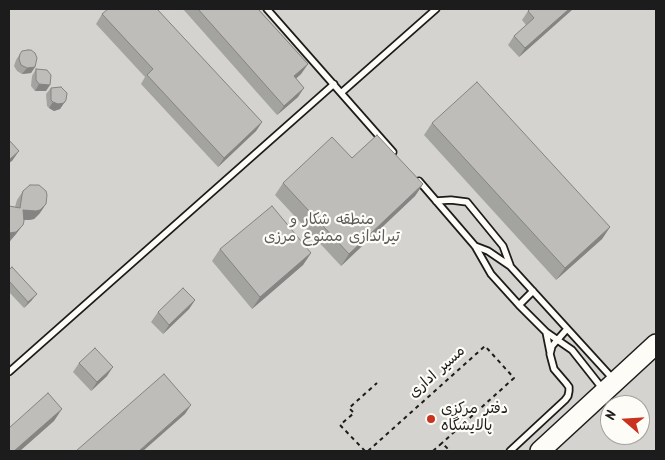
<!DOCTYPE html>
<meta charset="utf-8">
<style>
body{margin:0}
#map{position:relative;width:665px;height:460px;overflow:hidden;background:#f4f3ee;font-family:Kalam,sans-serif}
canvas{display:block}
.frame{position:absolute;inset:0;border:10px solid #1c1c1c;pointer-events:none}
.north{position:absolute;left:600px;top:395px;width:50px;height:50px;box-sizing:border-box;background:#fdfcf7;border:1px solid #a3a29f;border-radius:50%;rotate:289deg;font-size:14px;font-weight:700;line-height:20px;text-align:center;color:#1c1c1c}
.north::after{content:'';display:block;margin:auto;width:18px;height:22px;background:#c8321e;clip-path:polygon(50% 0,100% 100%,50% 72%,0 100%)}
</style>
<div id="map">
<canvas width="665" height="460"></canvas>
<div class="frame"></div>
<div class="north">N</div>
</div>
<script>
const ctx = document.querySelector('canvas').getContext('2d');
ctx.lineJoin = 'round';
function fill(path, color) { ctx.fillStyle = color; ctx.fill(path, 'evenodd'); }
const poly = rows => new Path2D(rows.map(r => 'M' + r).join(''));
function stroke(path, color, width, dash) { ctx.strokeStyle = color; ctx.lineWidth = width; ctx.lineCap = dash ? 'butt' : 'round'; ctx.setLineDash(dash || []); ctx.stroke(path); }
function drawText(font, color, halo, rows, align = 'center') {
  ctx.font = font + ' Kalam,"Playpen Sans Arabic",sans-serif'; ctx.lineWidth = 4.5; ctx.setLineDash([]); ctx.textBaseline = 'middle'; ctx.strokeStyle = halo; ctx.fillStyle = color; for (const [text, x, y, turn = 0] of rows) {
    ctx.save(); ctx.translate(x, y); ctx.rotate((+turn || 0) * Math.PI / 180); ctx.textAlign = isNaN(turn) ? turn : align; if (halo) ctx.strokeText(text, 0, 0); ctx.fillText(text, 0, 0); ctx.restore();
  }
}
const green = poly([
 [9,9,656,9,656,451,9,451],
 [610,405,640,405,640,435,610,435]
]);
const path = poly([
 [365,451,340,425,354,413,349,408,377,383],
 [368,451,485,346,514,378,442,443],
 [433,451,442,443,450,451]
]);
const lane = poly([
 [267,9,393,152],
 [341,93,436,9],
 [419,181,475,246,491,274,519,305,546,332,572,350,602,388],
 [436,201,451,200,467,202,503,246,510,265],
 [475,246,488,251,510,266,614,380],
 [519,305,533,291],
 [546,332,550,352],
 [9,372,334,84],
 [510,451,565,400,568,396,569,391,569,387,566,383,554,369,550,354,552,346,567,329]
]);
const primary = poly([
 [540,451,656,344]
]);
const wall = poly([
 [183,9,258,9,308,64,301,74,296,78,298,97,277,115],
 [573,9,519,57,508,45,514,36,526,25,522,20,528,11],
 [102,14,262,122,256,131,218,167,141,84,145,77,96,24],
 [20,54,35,67,31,73,22,74,17,71,14,66,16,60],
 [36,69,46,91,35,91,31,86,32,76],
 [51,88,66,100,60,109,54,111,49,108,47,106,46,94],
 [432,123,610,227,602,239,556,280,424,135],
 [352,158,423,184,415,196,341,266,275,195,283,183],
 [23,191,40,213,34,219,29,220,24,220,16,234,10,241,9,241,9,206,15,207,17,200],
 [220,249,311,253,303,265,252,309,212,261],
 [9,270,32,300,24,308,9,292],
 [195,300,189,309,163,334,151,322,158,312],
 [79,363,107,376,91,391,73,372]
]);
const shadedWall = poly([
 [569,9,573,9,519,57,525,48],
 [308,64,301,74,288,86,294,76],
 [35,67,31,73,22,74,27,68],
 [39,84,50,85,46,91,35,91],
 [304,88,298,97,277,115,284,106],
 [66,100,60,109,54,111,49,108,53,102],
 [262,122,256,131,218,167,224,158],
 [19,151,12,161,9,163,9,160],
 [423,184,415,196,341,266,349,254],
 [46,204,40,213,34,219,29,220,17,220,23,210],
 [23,225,16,234,10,241,9,241,9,233],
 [610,227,602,239,556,280,565,268],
 [311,253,303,265,252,309,260,297],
 [37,294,32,300,24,308,28,302],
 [195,300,189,309,163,334,169,325],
 [113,367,107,376,91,391,97,382],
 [191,405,185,414,143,451,139,451],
 [62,409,54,421,20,451,14,451]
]);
const building = poly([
 [108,9,157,9,262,122,224,158,147,75,153,69,102,14,108,9],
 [198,9,258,9,308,64,294,76,304,88,284,106,198,9],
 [530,9,569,9,525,48,514,36,534,18,528,11,530,9],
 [28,50,31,50,35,53,37,58,35,67,27,68,21,65,19,59,20,54,22,51,28,50],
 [36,69,47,70,51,75,50,85,39,84,36,80,36,69],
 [477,82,610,227,565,268,432,123,477,82],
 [61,87,67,93,66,100,64,103,58,104,53,102,51,100,51,88,61,87],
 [377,135,423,184,349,254,283,183,332,137,352,158,377,135],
 [9,140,19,151,9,160,9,140],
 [30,185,39,185,46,191,47,195,46,204,40,210,36,211,23,210,24,221,23,225,16,232,9,233,9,206,20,208,22,195,23,191,30,185],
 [272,206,311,253,260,297,220,249,272,206],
 [12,267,37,294,28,302,9,281,9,270,12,267],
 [183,288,195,300,169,325,158,312,183,288],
 [95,348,113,367,97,382,79,363,95,348],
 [164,374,191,405,139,451,76,451,164,374],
 [48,393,62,409,14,451,9,451,9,428,48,393]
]);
const markers = [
 [431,419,5,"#c8321e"]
];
const parkNames = [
 ["منطقه شکار و",332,221],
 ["تیراندازی ممنوع مرزی",332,238]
];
const streetNames = [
 ["مسیر اداری",438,373,-42]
];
const poiNames = [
 ["دفتر مرکزی",441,410],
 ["پالایشگاه",441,427]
];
fill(green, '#d4d3cf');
stroke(lane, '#1c1c1c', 9);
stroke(primary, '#1c1c1c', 22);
stroke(path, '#1c1c1c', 2, [4, 4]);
stroke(lane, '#fdfcf7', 5.5);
stroke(primary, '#fdfcf7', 19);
fill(wall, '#a3a3a0');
fill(shadedWall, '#858482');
fill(building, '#bebdba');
stroke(building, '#858482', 1);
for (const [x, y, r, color] of markers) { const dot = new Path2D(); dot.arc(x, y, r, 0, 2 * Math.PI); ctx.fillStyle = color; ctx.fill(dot); stroke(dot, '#fdfcf7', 2); }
drawText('15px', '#5c5c5b', '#fdfcf7', parkNames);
drawText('15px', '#1c1c1c', '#fdfcf7', streetNames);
drawText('15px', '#1c1c1c', '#fdfcf7', poiNames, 'left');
</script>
